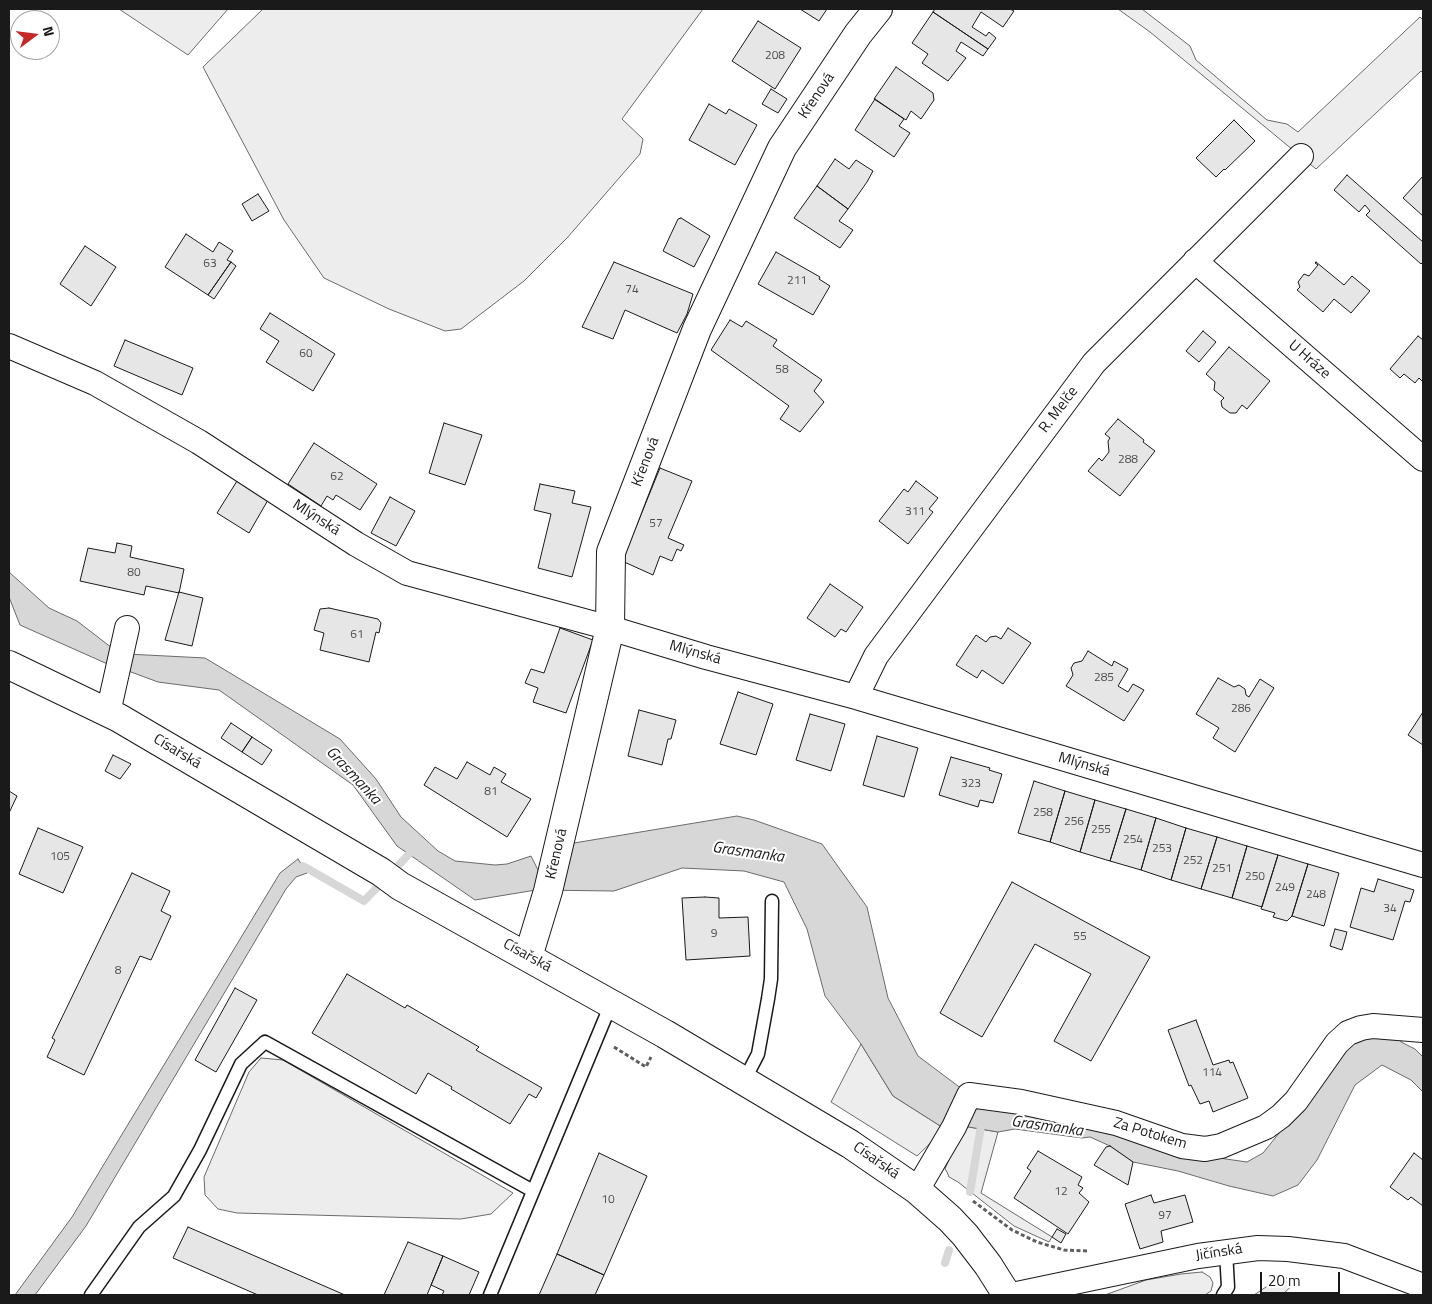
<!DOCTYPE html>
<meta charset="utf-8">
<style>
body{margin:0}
#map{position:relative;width:1432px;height:1304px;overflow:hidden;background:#fff;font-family:"Titillium Web",sans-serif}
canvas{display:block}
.frame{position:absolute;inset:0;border:10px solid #1a1a1a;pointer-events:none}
.north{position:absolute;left:10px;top:10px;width:50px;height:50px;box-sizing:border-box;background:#fff;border:1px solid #a3a3a3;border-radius:50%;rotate:75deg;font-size:14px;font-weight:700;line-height:20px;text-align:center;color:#1a1a1a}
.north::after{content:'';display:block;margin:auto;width:18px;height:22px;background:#c62828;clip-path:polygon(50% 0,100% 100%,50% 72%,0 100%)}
.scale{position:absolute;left:1260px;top:1272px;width:80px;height:22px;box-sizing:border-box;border:2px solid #1a1a1a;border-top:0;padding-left:6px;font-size:15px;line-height:18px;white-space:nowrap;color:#1a1a1a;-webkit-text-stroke:4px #fff;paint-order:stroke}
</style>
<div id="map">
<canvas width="1432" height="1304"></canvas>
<div class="frame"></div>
<div class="north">N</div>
<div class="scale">20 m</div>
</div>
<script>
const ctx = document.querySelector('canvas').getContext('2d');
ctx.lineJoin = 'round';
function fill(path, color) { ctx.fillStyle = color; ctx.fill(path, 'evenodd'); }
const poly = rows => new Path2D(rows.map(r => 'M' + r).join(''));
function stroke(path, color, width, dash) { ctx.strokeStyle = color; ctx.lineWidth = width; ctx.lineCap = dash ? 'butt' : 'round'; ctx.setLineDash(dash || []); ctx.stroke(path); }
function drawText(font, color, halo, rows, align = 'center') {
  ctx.font = font + ' "Titillium Web",sans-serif'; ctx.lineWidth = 4; ctx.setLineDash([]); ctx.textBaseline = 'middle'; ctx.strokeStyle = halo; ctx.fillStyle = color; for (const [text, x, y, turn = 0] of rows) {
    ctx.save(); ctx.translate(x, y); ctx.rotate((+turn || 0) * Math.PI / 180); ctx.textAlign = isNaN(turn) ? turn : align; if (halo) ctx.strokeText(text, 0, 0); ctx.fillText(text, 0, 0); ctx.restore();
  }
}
const green = poly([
 [119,9,228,9,188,55,119,9],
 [263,9,703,9,622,119,643,139,640,154,567,238,524,281,461,329,445,331,389,309,324,278,284,220,203,67,263,9],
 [1118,9,1142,9,1190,46,1196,60,1267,120,1287,124,1298,132,1420,17,1423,20,1423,73,1421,71,1316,169,1150,32,1118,9],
 [861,1044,893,1096,945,1129,917,1156,831,1102,861,1044],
 [261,1058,283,1060,513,1193,491,1214,461,1219,237,1213,218,1209,205,1195,204,1177,249,1072,261,1058],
 [963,1126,998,1132,981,1193,1052,1237,1049,1242,1014,1226,958,1182,949,1177,947,1172,945,1169,963,1126],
 [1202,1272,1210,1277,1213,1283,1211,1291,1205,1295,1105,1295,1146,1280,1181,1274,1202,1272],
 [1281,1277,1298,1280,1282,1295,1254,1295,1281,1277]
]);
const water = poly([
 [9,572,49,608,77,621,116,651,127,654,205,658,340,739,376,779,401,817,438,851,455,861,495,865,507,864,531,856,539,872,566,864,574,843,737,816,754,820,822,844,867,907,888,998,918,1056,962,1089,1020,1110,1205,1156,1247,1162,1263,1153,1353,1041,1386,1035,1401,1041,1401,1042,1415,1049,1423,1057,1423,1092,1411,1080,1382,1065,1355,1085,1317,1160,1298,1185,1273,1196,1229,1186,1178,1171,1133,1162,1110,1146,1090,1137,1082,1138,1015,1129,998,1132,963,1126,945,1129,893,1096,861,1044,825,996,807,929,784,882,744,871,682,868,614,891,536,890,475,900,397,846,353,785,219,690,158,682,123,669,112,666,20,625,9,597,9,572],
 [298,859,307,873,296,877,286,889,86,1226,35,1295,15,1295,72,1217,280,873,298,859]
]);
const stream = poly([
 [296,871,303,866,364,901,415,848],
 [970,1192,982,1120],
 [945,1263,949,1250]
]);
const building = poly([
 [800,9,827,9,819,21,800,9],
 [935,9,1010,9,1014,11,1003,27,981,12,972,27,986,36,989,32,996,38,988,49,933,12,935,9],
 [933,12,988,49,983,56,961,42,956,51,966,58,948,81,922,63,928,54,912,43,933,12],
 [758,21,801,48,775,89,732,61,758,21],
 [896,67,933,93,934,100,921,119,911,111,906,120,874,99,896,67],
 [771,89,787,99,778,113,762,104,771,89],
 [875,99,904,119,899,126,910,133,894,157,855,130,875,99],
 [709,104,726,114,729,109,757,125,735,165,689,140,709,104],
 [1234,120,1255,141,1225,170,1224,169,1216,177,1196,158,1234,120],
 [835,159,849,169,856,160,873,171,867,182,848,209,817,186,835,159],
 [1347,175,1423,242,1423,262,1421,264,1366,215,1370,211,1365,205,1359,212,1334,190,1347,175],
 [1423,176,1423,216,1403,198,1423,176],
 [817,186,848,209,839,221,853,230,840,248,794,218,817,186],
 [258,194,269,211,252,221,242,204,258,194],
 [681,218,710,236,694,267,663,251,678,219,681,218],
 [186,234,213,252,219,242,233,251,227,260,231,262,208,295,165,267,186,234],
 [85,246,116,267,91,306,60,284,85,246],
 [776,252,820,277,819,279,830,286,813,315,758,284,776,252],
 [231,262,236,266,214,299,208,295,231,262],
 [614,262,693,294,687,314,677,333,625,310,613,339,582,327,614,262],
 [1316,262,1344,285,1352,276,1370,291,1351,313,1334,299,1323,312,1297,290,1300,287,1298,282,1304,274,1309,276,1318,265,1315,263,1316,262],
 [270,313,335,354,313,391,266,362,279,341,260,329,270,313],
 [730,320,742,327,746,321,777,340,773,346,822,380,814,391,824,402,800,432,780,419,789,406,711,350,730,320],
 [1203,331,1216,342,1199,362,1186,351,1203,331],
 [1418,336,1423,340,1423,382,1419,378,1415,383,1404,374,1400,378,1390,369,1418,336],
 [125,340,193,368,182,395,114,366,125,340],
 [1229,347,1270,381,1247,409,1242,405,1236,413,1230,413,1222,407,1221,401,1224,398,1214,390,1215,382,1206,374,1229,347],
 [1118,419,1144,440,1143,442,1155,451,1120,496,1088,471,1099,458,1102,461,1109,452,1108,441,1110,438,1105,434,1118,419],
 [444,423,482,435,465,485,429,473,444,423],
 [314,443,377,484,360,510,336,495,333,500,327,496,321,506,288,484,314,443],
 [660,468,692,481,668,538,684,545,681,551,677,549,672,561,660,556,653,575,622,561,660,468],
 [237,481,268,500,249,533,217,513,237,481],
 [916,481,938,498,929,509,933,512,908,544,879,521,904,489,908,492,916,481],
 [540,484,575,491,572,503,591,507,572,577,538,568,551,514,534,510,540,484],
 [390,497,415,511,396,546,371,533,390,497],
 [117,543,132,546,130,557,184,569,179,593,146,586,144,595,80,581,88,548,115,553,117,543],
 [830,584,863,607,846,632,841,629,835,637,807,618,830,584],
 [179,592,203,598,192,646,165,640,179,592],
 [329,608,378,619,381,623,379,633,376,632,369,662,320,650,324,633,314,630,320,609,329,608],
 [560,628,593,640,566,713,533,702,538,688,525,683,531,669,544,673,560,628],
 [1008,628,1031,643,1003,684,982,670,977,678,956,665,976,635,986,642,990,637,996,636,1001,639,1008,628],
 [1088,651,1112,666,1114,661,1128,669,1118,686,1128,692,1133,684,1144,690,1124,721,1066,686,1073,675,1071,668,1074,663,1082,661,1088,651],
 [1218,678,1234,687,1239,685,1245,689,1246,695,1249,697,1260,679,1274,688,1235,752,1213,738,1219,728,1196,714,1218,678],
 [738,692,773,704,756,755,720,744,738,692],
 [639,710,676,720,671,739,668,739,662,765,628,756,639,710],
 [1423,712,1423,745,1408,735,1423,712],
 [810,714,845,724,831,771,796,760,810,714],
 [231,723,252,737,242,752,221,738,231,723],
 [877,736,918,748,904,797,863,785,877,736],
 [252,737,272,750,262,765,242,752,252,737],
 [113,755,131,764,120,779,105,771,113,755],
 [951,757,990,768,989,770,1002,774,993,803,980,800,978,807,939,795,951,757],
 [467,762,490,775,494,767,506,774,501,782,531,799,507,837,424,785,435,767,457,779,467,762],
 [1034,781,1065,791,1050,842,1018,833,1034,781],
 [9,791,17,796,9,813,9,791],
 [1065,791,1095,800,1080,852,1050,842,1065,791],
 [1095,800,1126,809,1110,861,1080,852,1095,800],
 [1126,809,1156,818,1141,870,1110,861,1126,809],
 [1156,818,1186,828,1171,880,1141,870,1156,818],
 [38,828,83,847,63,893,19,874,38,828],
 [1186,828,1217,837,1201,889,1171,880,1186,828],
 [1217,837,1247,846,1232,898,1201,889,1217,837],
 [1247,846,1278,855,1262,907,1232,898,1247,846],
 [1278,855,1308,864,1292,916,1287,921,1273,917,1275,913,1261,909,1278,855],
 [1308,864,1339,873,1324,926,1292,916,1308,864],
 [132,873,170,891,161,911,171,916,151,960,140,956,84,1075,47,1057,55,1040,52,1038,132,873],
 [1378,879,1414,890,1410,902,1405,901,1393,940,1350,927,1361,888,1374,892,1378,879],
 [1012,882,1150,957,1091,1061,1054,1041,1091,974,1035,944,982,1037,940,1013,1012,882],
 [705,897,719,898,719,918,748,917,750,956,686,960,682,898,705,897],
 [1335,929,1347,932,1342,950,1330,946,1335,929],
 [347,974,405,1008,407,1005,479,1047,476,1050,542,1088,536,1098,529,1094,510,1124,451,1089,452,1087,428,1073,416,1094,312,1033,347,974],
 [235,988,257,1000,216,1072,195,1060,235,988],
 [1196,1020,1213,1065,1229,1060,1230,1063,1233,1062,1248,1098,1213,1112,1209,1101,1200,1104,1191,1085,1189,1086,1168,1030,1196,1020],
 [1110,1146,1133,1162,1128,1185,1094,1165,1106,1147,1110,1146],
 [1038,1151,1082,1177,1078,1185,1083,1188,1079,1193,1089,1202,1068,1234,1014,1198,1031,1171,1027,1168,1038,1151],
 [599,1153,647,1176,604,1275,557,1254,599,1153],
 [1414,1153,1423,1160,1423,1206,1411,1197,1408,1200,1390,1187,1414,1153],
 [1151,1195,1154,1203,1185,1195,1193,1222,1161,1231,1163,1242,1140,1249,1125,1204,1151,1195],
 [188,1227,345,1295,258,1295,173,1258,188,1227],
 [1057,1229,1066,1234,1061,1243,1052,1237,1057,1229],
 [408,1242,443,1256,427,1295,384,1295,408,1242],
 [557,1254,604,1275,595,1295,539,1295,557,1254],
 [443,1256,479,1272,469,1295,442,1295,444,1291,431,1285,443,1256]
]);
const path = poly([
 [614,1047,646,1067,651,1057],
 [973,1201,1012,1230,1037,1242,1064,1250,1089,1251]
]);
const service = poly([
 [744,1081,758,1054,768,999,771,979,772,901],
 [91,1295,139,1227,174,1196,200,1150,241,1064,265,1042,533,1191],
 [490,1295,611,1004],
 [1223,1295,1228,1287,1226,1251]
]);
const minor = poly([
 [1195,261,1423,459],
 [9,346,95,383,199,442,356,544,407,573,610,628,706,657,856,697,1423,865],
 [856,697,876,656,1094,363,1301,156],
 [108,713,127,628],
 [917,1190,954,1127,969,1095,1021,1102,1116,1123,1182,1146,1205,1149,1221,1146,1266,1127,1281,1116,1296,1101,1337,1043,1348,1033,1361,1028,1373,1026,1423,1030],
 [1012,1295,1198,1256,1258,1248,1288,1249,1344,1256,1423,1286]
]);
const tertiary = poly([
 [9,665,119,718,381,872,400,886,665,1034,850,1144,917,1190,950,1219,965,1235,988,1265,1007,1295],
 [528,957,548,891,610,628,611,552,697,329,782,148,858,34,878,9]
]);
const numberNames = [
 ["208",775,56],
 ["63",210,264],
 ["211",797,281],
 ["74",632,290],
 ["60",306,354],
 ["58",782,370],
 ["288",1128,460],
 ["62",337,477],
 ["311",915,512],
 ["57",656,524],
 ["80",134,573],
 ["61",357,635],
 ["285",1104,678],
 ["286",1241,709],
 ["323",971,784],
 ["81",491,792],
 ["258",1043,813],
 ["256",1074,822],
 ["255",1101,830],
 ["254",1133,840],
 ["253",1162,849],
 ["105",60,857],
 ["252",1193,861],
 ["251",1222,869],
 ["250",1255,877],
 ["249",1285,888],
 ["248",1316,895],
 ["34",1390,909],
 ["9",714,934],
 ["55",1080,937],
 ["8",118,971],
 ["114",1212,1073],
 ["12",1061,1192],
 ["10",608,1200],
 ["97",1165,1216]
];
const streetNames = [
 ["Křenová",817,96,-56],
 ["U Hráze",1309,360,41],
 ["R. Melče",1059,410,-53],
 ["Křenová",646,462,-69],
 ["Mlýnská",316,518,33],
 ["Mlýnská",695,653,16],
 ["Císařská",177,752,31],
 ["Mlýnská",1084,765,16],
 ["Křenová",557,854,-77],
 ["Císařská",527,956,29],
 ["Za Potokem",1150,1134,17],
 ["Císařská",876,1161,35],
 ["Jičínská",1219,1253,-9]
];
const waterNames = [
 ["Grasmanka",353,776,47],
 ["Grasmanka",748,853,8],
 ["Grasmanka",1047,1127,8]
];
fill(green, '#ededed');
stroke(green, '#6a6a6a', 1);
fill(water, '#d7d7d7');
stroke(water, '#6a6a6a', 1);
stroke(stream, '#d7d7d7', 8);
fill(building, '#e6e6e6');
stroke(building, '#1a1a1a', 1);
stroke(service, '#1a1a1a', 15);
stroke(minor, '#1a1a1a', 26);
stroke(tertiary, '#1a1a1a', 30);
stroke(path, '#5f5f5f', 3, [4, 2.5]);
stroke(service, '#fff', 12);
stroke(minor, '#fff', 24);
stroke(tertiary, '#fff', 28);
drawText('12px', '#4d4d4d', null, numberNames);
drawText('15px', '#1a1a1a', '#fff', streetNames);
drawText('italic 16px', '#1a1a1a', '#fff', waterNames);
</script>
